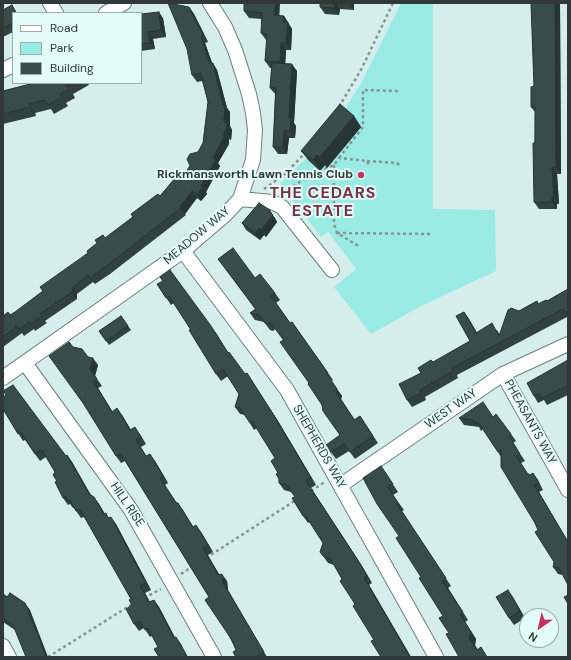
<!DOCTYPE html>
<style>
body{margin:0}
#map{position:relative;width:571px;height:660px;overflow:hidden;background:#d6eeeb;font-family:"DM Sans",sans-serif}
canvas{display:block}
.frame{position:absolute;inset:0;border:4px solid #303938;pointer-events:none}
.legend{position:absolute;left:12px;top:12px;width:130px;height:72px;box-sizing:border-box;background:#e3fcf9;border:1px solid #9baeac;margin:0;padding:5px 7px;list-style:none;font-size:12px;color:#303938}
.legend li{display:flex;align-items:center;gap:8px;height:20px}
.legend b{width:20px;border:1px solid #9baeac}
.north{position:absolute;left:519px;top:608px;width:40px;height:40px;box-sizing:border-box;background:#e3fcf9;border:1px solid #9baeac;border-radius:50%;rotate:214deg;font-size:11px;font-weight:700;line-height:16px;text-align:center;color:#303938}
.north::after{content:'';display:block;margin:auto;width:14px;height:18px;background:#c2345e;clip-path:polygon(50% 0,100% 100%,50% 72%,0 100%)}
</style>
<div id="map">
<canvas width="571" height="660"></canvas>
<div class="frame"></div>
<ul class="legend">
<li><b style="height:5px;background:#fff"></b>Road</li>
<li><b style="height:11px;background:#9aebe3"></b>Park</li>
<li><b style="height:11px;background:#384c4a"></b>Building</li>
</ul>
<div class="north">N</div>
</div>
<script>
const ctx = document.querySelector('canvas').getContext('2d');
ctx.lineJoin = 'round';
function fill(path, color) { ctx.fillStyle = color; ctx.fill(path, 'evenodd'); }
const poly = rows => new Path2D(rows.map(r => 'M' + r).join(''));
function stroke(path, color, width, dash) { ctx.strokeStyle = color; ctx.lineWidth = width; ctx.lineCap = dash ? 'butt' : 'round'; ctx.setLineDash(dash || []); ctx.stroke(path); }
function drawText(font, color, halo, rows, align = 'center') {
  ctx.font = font + ' "DM Sans",sans-serif'; ctx.lineWidth = 4; ctx.setLineDash([]); ctx.textBaseline = 'middle'; ctx.strokeStyle = halo; ctx.fillStyle = color; for (const [text, x, y, turn = 0] of rows) {
    ctx.save(); ctx.translate(x, y); ctx.rotate((+turn || 0) * Math.PI / 180); ctx.textAlign = isNaN(turn) ? turn : align; if (halo) ctx.strokeText(text, 0, 0); ctx.fillText(text, 0, 0); ctx.restore();
  }
}
const green = poly([
 [401,3,433,3,433,209,495,210,496,271,419,307,371,334,334,287,356,269,328,232,321,237,280,184,318,146,340,117,360,85]
]);
const path = poly([
 [339,107,362,68,393,3],
 [339,158,363,127,363,90,398,91,399,93],
 [367,161,397,163,400,166],
 [334,165,334,224,337,233,360,247],
 [264,189,285,174,305,153],
 [283,193,312,174,334,165,339,158,367,161,369,166],
 [337,233,433,234],
 [311,491,325,482],
 [206,558,296,500],
 [181,574,193,566],
 [144,598,161,589],
 [48,657,134,603]
]);
const minor = poly([
 [50,3,56,13],
 [106,13,124,3],
 [3,70,13,65],
 [240,199,272,202,282,207,332,270],
 [183,251,287,390,436,657],
 [25,363,131,510,214,657],
 [503,374,568,490],
 [3,378,183,251,225,215,240,199,253,160,255,130,253,113,249,94,235,50,225,27,210,3],
 [341,485,503,374,568,344],
 [3,646,9,657]
]);
const wall = poly([
 [244,3,279,16,284,16,292,29,291,50,286,50,285,64,297,71,294,123,296,126,295,138,289,138,287,154,278,154,273,147,275,94,270,88,272,68,270,68,265,61,267,41,266,40,261,33,262,19,249,18,244,11],
 [320,3,354,3,354,10,340,9,339,15,325,14,320,7],
 [531,3,560,3,561,174,557,174,559,204,557,204,557,209,539,209,534,202,535,112,531,107,534,86],
 [12,5,17,13,13,13,13,32,3,37,3,10],
 [189,7,194,14,208,42,205,43,212,63,217,70,227,108,230,112,230,126,232,130,231,140,229,139,229,144,218,163,220,166,206,192,207,194,201,201,197,198,185,214,186,215,110,274,95,284,93,282,77,294,77,299,45,321,47,323,35,331,34,329,24,336,22,333,3,347,3,316,10,315,15,312,43,291,88,253,105,238,160,196,180,180,190,166,203,143,208,102,202,81,197,82,192,75],
 [141,14,163,18,166,37,153,39,155,49,141,51],
 [34,83,88,83,89,85,73,94,75,98,66,103,68,106,54,114,51,109,35,113,36,116,3,124,4,128,3,128,3,91],
 [354,116,361,127,327,168,325,165,320,171,309,161,301,151],
 [275,217,275,218,277,222,266,237,264,235,260,240,246,230,242,223],
 [218,259,255,278,275,293,280,300,276,303,290,323,292,322,333,380,331,381,342,396,341,399,355,420,360,416,378,443,355,459,349,451,336,459,331,452,340,435,283,340,275,329,273,331,270,330,264,322,255,320,250,313,255,309],
 [157,284,216,333,228,353,245,374,251,380,278,421,316,485,311,488,362,566,372,583,369,585,411,657,381,657,374,640,355,604,342,579,334,565,328,563,323,556,323,543,310,522,308,523,303,516,295,497,291,492,284,490,279,483,278,473,275,458,257,428,254,430,245,415,240,414,235,407,239,394,228,376,221,381,216,374,191,330,174,303,171,305],
 [568,289,568,317,567,317,457,375,458,378,425,397,426,400,412,407,407,400,421,373,433,362,470,341,464,312,469,319,477,333,497,330,500,335,519,311,537,301,539,304,547,301],
 [121,316,131,330,109,345,99,331],
 [73,347,88,357,98,365,95,376,102,386,98,388,112,411,122,415,131,430,140,434,146,444,141,447,146,456,155,461,168,483,165,485,177,503,183,510,193,527,201,532,213,552,208,555,219,574,227,581,228,590,267,657,236,657,236,650,209,597,125,461,121,463,116,456],
 [568,360,568,395,547,405,544,400,538,403,534,396],
 [3,409,66,456,67,455,72,462,91,495,99,504,105,514,116,524,151,590,145,593,150,602,154,600,159,607,175,638,181,644,158,647,152,636,150,637,144,628,139,631,134,624,131,599,84,517,81,518,74,508,73,508,70,504,68,505,63,498,55,472,46,457,40,461,25,440,23,441],
 [493,416,511,434,516,441,513,443,525,461,521,463,528,474,530,475,533,473,538,480,543,490,539,492,567,540,563,575,558,574,553,567,554,562,538,530,535,523,501,457,483,429,481,431,479,427,464,425,459,418],
 [381,466,398,492,393,495,404,510,402,511,451,586,448,588,468,620,465,622,476,639,475,645,477,649,488,657,449,633,443,616,399,536],
 [508,590,525,618,514,625,509,618],
 [3,594,30,610,15,630,3,622]
]);
const shadedWall = poly([
 [275,3,280,3,279,22,274,15],
 [335,3,336,3,340,9,339,15,334,8],
 [349,3,354,3,354,10],
 [555,3,560,3,561,174,556,167],
 [189,7,194,14,208,42,203,35],
 [159,12,163,18,166,37,161,30],
 [284,16,292,29,291,50,286,43,283,22],
 [148,32,153,39,155,49,150,43],
 [201,36,205,43,215,71,210,64],
 [281,43,286,50,285,69,280,62],
 [213,63,217,70,227,108,230,112,230,126,232,130,231,140,226,133,224,122,223,105],
 [292,64,297,71,294,123,296,126,295,138,290,131,289,118],
 [29,104,35,113,36,116,30,107],
 [354,116,361,127,327,168,320,157],
 [284,131,289,138,287,154,283,147],
 [224,132,229,139,229,144,218,163,220,166,206,192,207,194,201,201,197,194],
 [317,155,325,165,320,171,313,160],
 [552,167,557,174,559,204,554,197],
 [192,191,197,198,185,214,180,207],
 [552,197,557,204,557,209,552,202],
 [270,210,277,222,266,237,261,230,269,212],
 [259,228,264,235,260,240,255,233],
 [73,287,77,294,77,299,72,292],
 [464,312,469,319,481,340,476,333],
 [211,326,216,333,233,360,228,353],
 [93,358,98,365,95,376,102,386,90,369],
 [247,373,278,421,316,485,311,478],
 [93,381,98,388,117,419,112,412],
 [337,389,342,396,341,399,336,392],
 [117,408,122,415,135,437,130,430],
 [150,454,155,461,168,483,163,476],
 [67,455,72,462,94,501,89,494],
 [534,485,539,492,568,542],
 [311,488,362,566,372,583,367,576],
 [94,497,99,504,109,521,104,514],
 [111,517,116,524,151,590,146,583],
 [196,525,201,532,213,552,208,545],
 [203,548,223,581,222,574,227,581,228,590,267,657,264,652],
 [364,578,369,585,411,657,410,657],
 [442,581,448,588,468,620,463,612],
 [140,586,145,593,154,610,149,602],
 [508,590,513,597,525,618,520,611],
 [154,600,159,607,179,645,174,638],
 [25,603,30,610,48,657,46,657],
 [460,614,476,639,475,645,482,657,469,638],
 [176,637,181,644,188,657,187,657]
]);
const building = poly([
 [168,3,189,7,203,35,201,36,210,64,213,63,223,105,225,105,224,122,227,123,226,133,224,132,224,137,213,158,216,159,201,186,203,187,197,194,192,191,180,207,181,208,105,267,90,278,88,275,73,287,72,292,40,314,42,316,30,324,29,322,19,329,17,326,3,337,3,316,8,312,10,315,15,312,43,291,40,287,88,253,87,251,97,243,95,240,103,235,105,238,133,217,131,214,158,194,160,196,176,177,180,180,190,166,187,159,190,154,198,152,203,143,208,102,201,73,192,75,187,49,168,3],
 [244,3,275,3,274,15,284,16,283,22,288,22,286,43,281,43,280,62,265,61,267,34,261,33,262,13,244,11,244,3],
 [320,3,335,3,334,8,320,7,320,3],
 [531,3,555,3,556,167,552,167,554,197,552,197,552,202,534,202,533,143,535,143,535,107,531,107,531,87,534,86,531,3],
 [12,5,16,13,13,13,13,23,3,28,3,10,12,5],
 [159,12,161,30,148,32,150,43,141,44,141,14,159,12],
 [272,63,292,64,289,118,291,119,290,131,284,131,283,147,273,147,276,88,270,88,272,63],
 [34,83,71,83,66,85,69,89,60,94,62,97,48,105,45,100,29,104,30,107,3,114,3,91,34,83],
 [340,104,354,116,320,157,317,155,313,160,301,151,340,104],
 [259,203,270,210,269,212,273,215,261,230,259,228,255,233,242,223,259,203],
 [233,248,255,278,260,274,275,293,271,296,290,323,292,322,328,373,327,374,337,389,336,392,354,420,360,416,373,436,350,452,344,444,331,452,326,445,340,435,323,411,322,405,308,384,309,383,280,342,284,340,270,322,268,324,265,323,259,315,250,313,256,309,218,259,233,248],
 [170,270,211,326,228,353,229,352,245,374,247,373,273,414,311,478,306,481,357,559,367,576,364,578,410,657,381,657,371,641,374,640,353,606,355,604,340,581,342,579,330,558,323,556,320,552,323,543,305,515,303,516,292,498,295,497,287,485,279,483,279,479,276,474,278,473,271,461,275,458,252,421,250,423,240,408,235,407,239,394,223,369,216,374,189,330,191,330,169,296,166,298,157,284,163,281,160,277,170,270],
 [568,289,568,311,565,312,563,309,452,368,453,371,420,390,421,393,407,400,399,384,421,373,418,368,431,360,433,362,470,341,456,316,464,312,476,333,492,323,499,336,508,310,511,308,519,311,537,301,538,304,546,300,547,301,568,289],
 [121,316,128,326,106,341,99,331,121,316],
 [69,342,73,347,82,349,88,357,93,358,90,369,97,379,93,381,112,412,117,408,130,430,135,427,141,437,136,440,146,456,150,454,163,476,160,478,176,503,178,503,193,527,196,525,208,545,203,548,218,575,222,574,223,583,264,652,256,657,236,657,233,652,236,650,232,640,205,600,209,597,121,454,116,456,83,403,49,356,69,342],
 [568,360,568,385,542,398,539,393,534,396,527,383,568,360],
 [13,385,66,456,67,455,89,494,94,497,104,514,106,513,108,518,111,517,146,583,140,586,149,602,154,600,174,638,176,637,187,657,159,657,154,649,158,647,148,628,145,630,140,621,134,624,126,609,132,605,129,600,131,599,80,509,76,511,70,500,68,501,65,496,63,498,55,482,57,481,53,475,55,472,42,450,35,454,21,432,18,434,3,409,3,397,6,395,3,391,13,385],
 [483,402,493,417,496,414,511,434,509,436,520,454,516,456,527,473,530,475,533,473,539,483,534,485,567,540,568,540,568,585,559,568,553,567,554,562,535,532,538,530,535,523,501,467,501,450,498,452,478,422,476,424,474,420,459,418,483,402],
 [381,466,393,484,388,487,398,503,397,504,446,578,442,581,463,612,460,614,471,632,469,638,477,650,481,647,487,657,459,657,446,634,449,633,439,618,443,616,419,578,421,577,396,538,399,536,377,504,363,478,381,466],
 [508,590,520,611,509,618,496,597,508,590],
 [10,593,25,603,46,657,26,657,13,625,3,618,3,594,7,597,10,593],
 [568,595,568,604,564,597,568,595]
]);
const markers = [
 [361,175,4,"#c2345e"]
];
const poiNames = [
 ["Rickmansworth Lawn Tennis Club",353,175]
];
const streetNames = [
 ["MEADOW WAY",197,236,-40],
 ["WEST WAY",451,409,-35],
 ["PHEASANTS WAY",530,422,61],
 ["SHEPHERDS WAY",319,447,60],
 ["HILL RISE",127,505,56]
];
const districtNames = [
 ["THE CEDARS",323,194],
 ["ESTATE",323,212]
];
fill(green, '#9aebe3');
stroke(minor, '#6b817e', 16);
stroke(path, '#849592', 2.5, [3, 3]);
stroke(minor, '#fff', 14);
fill(wall, '#304140');
fill(shadedWall, '#273534');
fill(building, '#384c4a');
stroke(building, '#273534', 1);
for (const [x, y, r, color] of markers) { const dot = new Path2D(); dot.arc(x, y, r, 0, 2 * Math.PI); ctx.fillStyle = color; ctx.fill(dot); stroke(dot, '#e3fcf9', 1.5); }
drawText('bold 12px', '#303938', '#e3fcf9', poiNames, 'right');
drawText('12px', '#303938', '#e3fcf9', streetNames);
ctx.letterSpacing = '1px';
drawText('bold 16px', '#793243', '#e3fcf9', districtNames);
ctx.letterSpacing = '0px';
</script>
